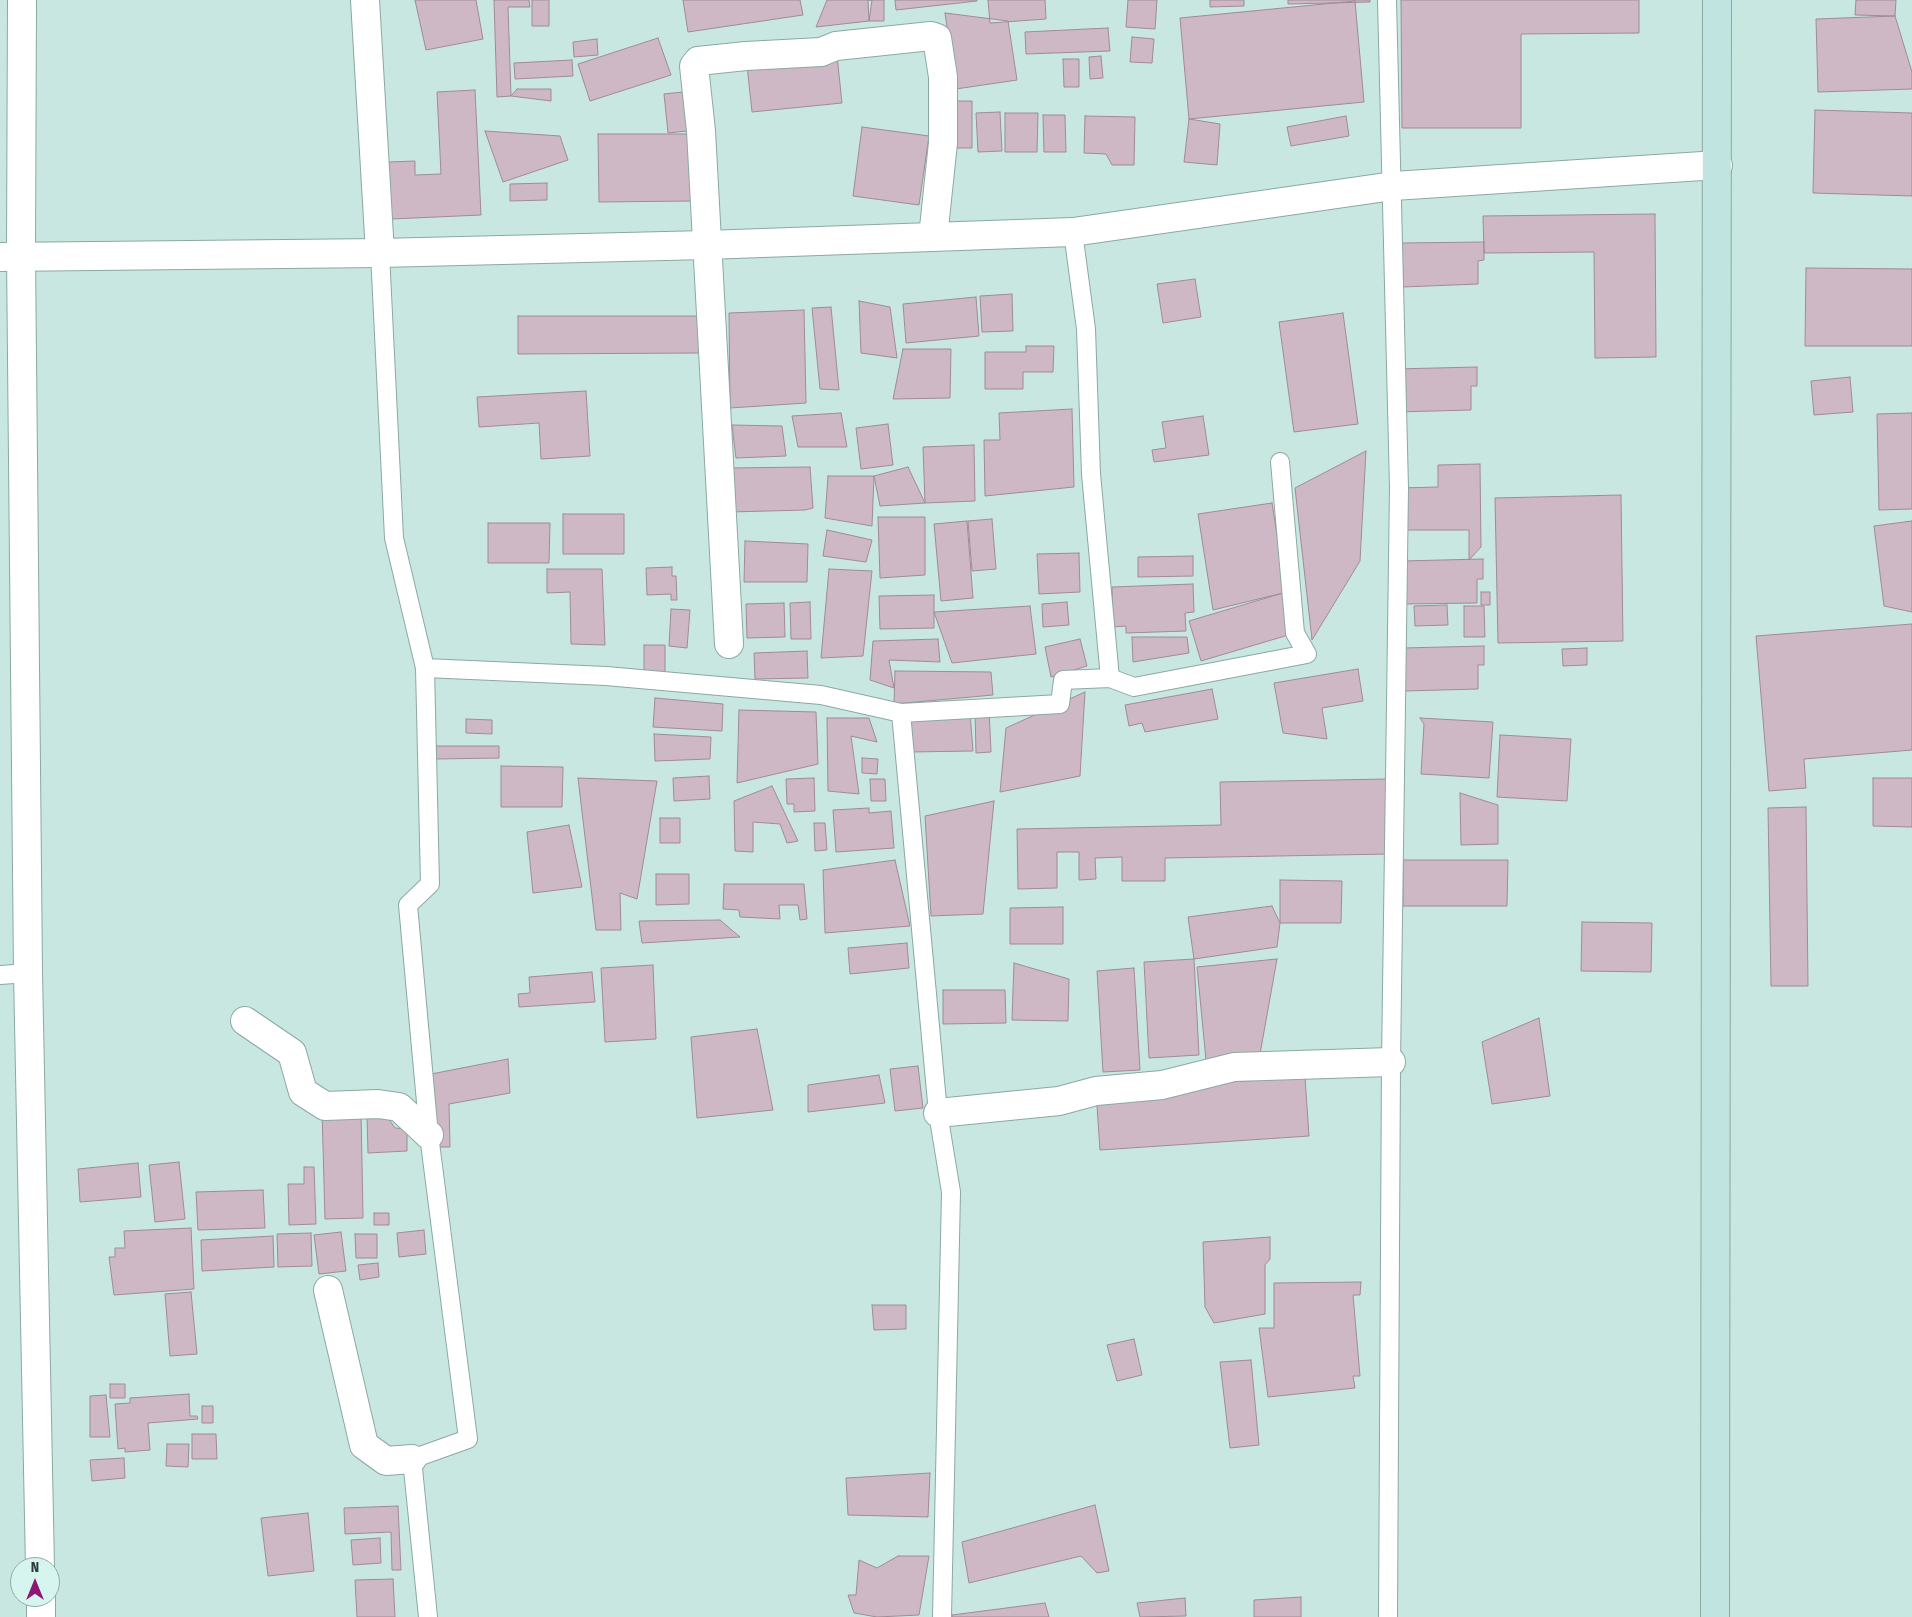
<!DOCTYPE html>
<style>
body{margin:0}
#map{position:relative;width:1912px;height:1617px;overflow:hidden;background:#c9e7e1;font-family:"Fira Sans Condensed",sans-serif}
canvas{display:block}
.north{position:absolute;left:10px;top:1557px;width:50px;height:50px;box-sizing:border-box;background:#d6f5ee;border:1px solid #93aaa5;border-radius:50%;rotate:0deg;font-size:14px;font-weight:700;line-height:20px;text-align:center;color:#2e3a38}
.north::after{content:'';display:block;margin:auto;width:18px;height:22px;background:#901675;clip-path:polygon(50% 0,100% 100%,50% 72%,0 100%)}
</style>
<div id="map">
<canvas width="1912" height="1617"></canvas>
<div class="north">N</div>
</div>
<script>
const ctx = document.querySelector('canvas').getContext('2d');
ctx.lineJoin = 'round';
function fill(path, color) { ctx.fillStyle = color; ctx.fill(path, 'evenodd'); }
const poly = rows => new Path2D(rows.map(r => 'M' + r).join(''));
function stroke(path, color, width, dash) { ctx.strokeStyle = color; ctx.lineWidth = width; ctx.lineCap = dash ? 'butt' : 'round'; ctx.setLineDash(dash || []); ctx.stroke(path); }
const building = poly([
 [415,0,476,0,483,39,426,50,415,0],
 [494,0,529,0,530,7,508,7,511,96,497,97,494,0],
 [532,0,549,0,549,26,532,26,532,0],
 [683,0,800,0,803,15,688,32,683,0],
 [827,0,872,0,869,21,816,27,827,0],
 [868,0,884,0,884,21,869,21,868,0],
 [895,0,977,0,977,1,896,10,895,0],
 [988,0,1045,0,1046,19,990,23,988,0],
 [1128,0,1157,0,1155,29,1126,27,1128,0],
 [1210,0,1244,0,1244,6,1210,7,1210,0],
 [1288,0,1370,0,1370,2,1288,4,1288,0],
 [1401,0,1639,0,1639,33,1521,34,1521,128,1402,128,1401,0],
 [1856,0,1896,0,1895,16,1855,15,1856,0],
 [1355,1,1364,102,1189,119,1180,18,1355,1],
 [945,13,1008,21,1017,80,956,89,945,13],
 [1895,16,1912,72,1912,89,1818,92,1816,19,1895,16],
 [1108,28,1110,51,1026,54,1025,32,1108,28],
 [1132,37,1154,39,1152,63,1130,62,1132,37],
 [658,38,671,75,590,101,578,64,658,38],
 [597,39,598,55,574,57,573,42,597,39],
 [836,46,842,103,752,112,746,56,836,46],
 [1101,56,1103,78,1090,79,1089,57,1101,56],
 [1063,59,1079,59,1079,87,1064,87,1063,59],
 [572,60,573,76,515,79,514,63,572,60],
 [517,89,551,89,551,101,511,96,517,89],
 [475,90,481,215,391,219,389,162,415,161,415,175,441,174,437,92,475,90],
 [692,91,697,130,668,133,664,94,692,91],
 [955,101,972,101,972,148,955,148,955,101],
 [1815,110,1912,113,1912,196,1813,193,1815,110],
 [1000,112,1002,151,978,152,976,113,1000,112],
 [1005,113,1038,113,1037,152,1005,152,1005,113],
 [1043,115,1065,115,1066,152,1044,152,1043,115],
 [1085,116,1135,117,1134,165,1112,165,1106,154,1084,153,1085,116],
 [1346,116,1349,136,1291,146,1287,127,1346,116],
 [1189,119,1220,124,1217,165,1184,162,1189,119],
 [862,127,929,136,919,205,853,196,862,127],
 [485,131,560,136,568,160,503,182,485,131],
 [598,134,693,134,693,201,599,202,598,134],
 [547,183,547,200,510,201,510,184,547,183],
 [1655,214,1656,357,1595,358,1594,252,1484,253,1483,216,1655,214],
 [1484,242,1484,260,1478,261,1478,284,1403,287,1402,243,1484,242],
 [1806,268,1912,269,1912,346,1805,346,1806,268],
 [1195,279,1201,317,1163,323,1157,284,1195,279],
 [1012,294,1013,331,982,332,980,296,1012,294],
 [976,297,979,336,906,343,903,304,976,297],
 [859,301,890,307,897,358,861,353,859,301],
 [831,307,839,390,820,389,812,308,831,307],
 [804,310,806,403,730,408,729,313,804,310],
 [1343,313,1358,424,1294,432,1279,322,1343,313],
 [518,316,699,316,699,353,518,354,518,316],
 [1026,346,1054,346,1053,372,1023,372,1023,389,985,389,985,352,1026,352,1026,346],
 [903,349,951,349,950,398,893,399,903,349],
 [1477,367,1477,386,1471,386,1471,410,1396,412,1395,369,1477,367],
 [1850,377,1853,412,1814,415,1811,381,1850,377],
 [586,391,590,456,541,459,539,423,479,427,477,397,586,391],
 [1072,409,1074,487,985,496,984,440,1000,440,999,413,1072,409],
 [841,413,847,447,798,447,792,416,841,413],
 [1912,413,1912,509,1879,510,1877,414,1912,413],
 [1203,416,1209,455,1154,462,1152,450,1166,448,1162,422,1203,416],
 [888,424,893,465,861,469,856,428,888,424],
 [732,425,782,426,786,456,736,458,732,425],
 [974,445,975,501,925,503,923,447,974,445],
 [1366,451,1360,561,1312,640,1295,488,1366,451],
 [1480,464,1481,547,1469,560,1469,530,1400,530,1399,488,1438,487,1438,465,1480,464],
 [810,467,813,508,805,510,730,512,728,468,810,467],
 [908,467,925,503,880,506,874,476,908,467],
 [828,476,874,476,872,526,825,518,828,476],
 [1621,495,1623,641,1498,643,1495,498,1621,495],
 [1272,503,1287,599,1283,593,1213,610,1198,514,1272,503],
 [563,514,624,514,624,554,563,554,563,514],
 [878,517,925,517,925,575,880,578,878,517],
 [992,519,996,569,972,571,968,521,992,519],
 [967,521,973,598,941,601,934,524,967,521],
 [1912,521,1912,612,1884,606,1874,526,1912,521],
 [488,523,550,523,549,563,488,563,488,523],
 [827,530,872,540,866,562,823,556,827,530],
 [745,541,808,544,807,582,744,582,745,541],
 [1079,553,1080,592,1039,594,1037,554,1079,553],
 [1193,556,1193,576,1138,577,1138,557,1193,556],
 [1483,559,1483,579,1477,579,1477,603,1403,604,1402,561,1483,559],
 [672,567,672,576,676,576,677,600,671,600,671,594,647,595,646,568,672,567],
 [547,569,602,569,605,645,571,644,570,592,547,593,547,569],
 [829,569,872,571,863,656,821,658,829,569],
 [1193,584,1194,612,1185,613,1186,631,1126,633,1126,626,1113,627,1112,587,1193,584],
 [1481,592,1490,592,1490,605,1481,605,1481,592],
 [1283,593,1295,633,1201,661,1189,621,1283,593],
 [934,595,934,628,880,629,879,596,934,595],
 [810,602,811,639,791,639,790,603,810,602],
 [1067,602,1069,625,1043,627,1042,604,1067,602],
 [784,603,785,637,747,638,746,604,784,603],
 [1447,605,1448,625,1415,626,1414,606,1447,605],
 [1030,606,1036,654,952,663,934,612,1030,606],
 [1464,606,1484,606,1485,637,1464,637,1464,606],
 [671,609,690,610,687,648,669,646,671,609],
 [1912,624,1912,750,1804,759,1806,788,1769,791,1756,636,1912,624],
 [1132,637,1187,637,1189,653,1133,662,1132,637],
 [938,639,940,662,889,660,894,688,870,680,873,641,938,639],
 [1080,639,1087,666,1051,677,1045,647,1080,639],
 [644,645,665,645,665,675,644,675,644,645],
 [1484,646,1484,665,1478,665,1478,689,1404,691,1403,648,1484,646],
 [1587,648,1587,665,1563,666,1562,649,1587,648],
 [807,651,808,678,755,679,754,653,807,651],
 [1358,669,1363,701,1322,708,1327,739,1283,733,1274,683,1358,669],
 [895,671,991,672,993,695,894,704,895,671],
 [1212,689,1218,719,1145,732,1142,723,1129,726,1125,705,1212,689],
 [1085,692,1080,776,1000,792,1006,728,1085,692],
 [655,698,723,704,722,731,653,727,655,698],
 [739,710,816,712,818,764,737,783,739,710],
 [975,710,989,710,991,752,976,753,975,710],
 [970,712,973,751,910,752,910,715,970,712],
 [827,718,869,718,877,742,851,736,859,794,828,791,827,718],
 [1420,718,1493,722,1489,778,1421,774,1424,724,1420,718],
 [466,719,492,720,492,734,466,733,466,719],
 [654,734,711,737,710,759,655,761,654,734],
 [1500,735,1571,739,1567,801,1497,797,1500,735],
 [436,746,499,746,499,758,436,759,436,746],
 [862,758,878,759,877,774,862,773,862,758],
 [501,766,563,767,562,807,501,807,501,766],
 [709,776,710,799,674,801,673,778,709,776],
 [578,778,657,781,637,899,620,893,621,930,596,930,578,778],
 [814,778,815,811,794,812,794,804,787,804,786,779,814,778],
 [1873,778,1912,778,1912,827,1873,826,1873,778],
 [870,779,885,779,886,801,871,801,870,779],
 [1388,779,1390,854,1165,858,1165,881,1122,881,1122,857,1095,858,1096,879,1079,880,1079,852,1057,852,1057,888,1018,889,1017,829,1221,825,1220,782,1388,779],
 [772,786,798,841,787,843,780,824,753,822,753,852,735,851,734,801,772,786],
 [1460,793,1498,805,1498,844,1461,845,1460,793],
 [994,801,983,914,931,916,925,816,994,801],
 [1806,807,1808,986,1771,986,1768,808,1806,807],
 [869,808,869,813,891,811,894,848,836,852,833,810,869,808],
 [660,818,680,818,680,843,660,843,660,818],
 [814,823,825,823,827,850,815,851,814,823],
 [569,825,582,887,533,893,527,832,569,825],
 [895,860,910,926,825,933,823,870,895,860],
 [1403,860,1508,860,1507,906,1403,906,1403,860],
 [656,874,689,874,689,904,656,905,656,874],
 [1280,880,1342,881,1341,923,1280,923,1280,880],
 [724,884,804,884,807,919,800,920,798,905,779,905,780,919,740,917,739,910,723,909,724,884],
 [1272,906,1280,923,1277,947,1194,959,1188,917,1272,906],
 [1063,907,1063,944,1010,944,1010,908,1063,907],
 [720,920,740,937,642,943,639,921,720,920],
 [1582,922,1652,923,1651,972,1581,971,1582,922],
 [907,943,909,968,850,974,848,948,907,943],
 [1194,959,1199,1055,1149,1058,1144,962,1194,959],
 [1277,959,1260,1054,1206,1060,1197,967,1277,959],
 [1014,963,1069,979,1068,1021,1012,1020,1014,963],
 [653,965,656,1039,605,1042,601,968,653,965],
 [1134,968,1140,1070,1103,1072,1097,971,1134,968],
 [592,972,595,1002,519,1007,518,994,530,993,529,977,592,972],
 [943,990,1005,990,1006,1023,943,1024,943,990],
 [1539,1018,1550,1096,1492,1104,1482,1042,1539,1018],
 [757,1029,773,1110,697,1118,691,1037,757,1029],
 [508,1059,510,1093,449,1104,450,1147,432,1147,426,1075,508,1059],
 [918,1066,923,1108,895,1111,890,1069,918,1066],
 [879,1075,885,1103,808,1112,808,1085,879,1075],
 [1305,1077,1309,1136,1100,1150,1096,1091,1305,1077],
 [361,1109,363,1218,325,1219,322,1110,361,1109],
 [386,1115,395,1128,407,1129,407,1151,368,1153,367,1116,386,1115],
 [179,1162,185,1219,155,1222,149,1165,179,1162],
 [138,1163,141,1197,80,1202,78,1169,138,1163],
 [304,1167,314,1167,316,1224,289,1225,288,1184,304,1184,304,1167],
 [263,1190,265,1228,198,1230,196,1192,263,1190],
 [374,1213,389,1213,389,1225,374,1225,374,1213],
 [191,1228,194,1289,114,1295,109,1257,115,1257,115,1248,125,1248,124,1231,191,1228],
 [424,1230,426,1254,399,1257,397,1233,424,1230],
 [341,1232,346,1271,319,1274,314,1235,341,1232],
 [311,1233,312,1266,278,1267,277,1234,311,1233],
 [355,1234,377,1234,377,1258,356,1258,355,1234],
 [273,1236,274,1267,202,1271,201,1240,273,1236],
 [1270,1237,1270,1259,1265,1265,1265,1314,1214,1323,1205,1307,1203,1242,1270,1237],
 [378,1263,379,1277,360,1280,358,1265,378,1263],
 [1361,1282,1360,1295,1353,1295,1360,1376,1353,1376,1355,1388,1268,1397,1259,1328,1274,1328,1274,1283,1361,1282],
 [191,1292,197,1354,170,1356,165,1294,191,1292],
 [872,1305,906,1305,906,1329,874,1330,872,1305],
 [1134,1339,1142,1375,1117,1381,1107,1345,1134,1339],
 [1251,1360,1259,1445,1230,1448,1220,1362,1251,1360],
 [110,1384,125,1384,125,1398,110,1398,110,1384],
 [189,1394,190,1416,197,1416,198,1419,148,1423,150,1450,125,1452,125,1448,118,1449,115,1404,130,1403,130,1398,189,1394],
 [106,1395,110,1437,90,1437,90,1396,106,1395],
 [202,1406,213,1406,213,1423,202,1423,202,1406],
 [192,1434,216,1434,217,1459,192,1459,192,1434],
 [167,1444,189,1444,188,1467,166,1466,167,1444],
 [124,1458,125,1478,92,1481,90,1460,124,1458],
 [930,1473,928,1517,848,1515,846,1478,930,1473],
 [1095,1505,1109,1571,1097,1573,1081,1556,969,1583,962,1542,1095,1505],
 [398,1506,401,1570,392,1570,391,1532,345,1534,344,1508,398,1506],
 [308,1513,314,1571,268,1576,261,1518,308,1513],
 [380,1538,381,1563,353,1565,351,1540,380,1538],
 [898,1556,929,1556,919,1615,877,1617,854,1613,848,1595,856,1595,859,1560,877,1568,898,1556],
 [393,1579,395,1617,357,1617,355,1580,393,1579],
 [1301,1597,1301,1617,1254,1617,1254,1600,1301,1597],
 [1185,1598,1186,1616,1140,1617,1137,1603,1185,1598],
 [1045,1603,1049,1617,952,1617,952,1615,1045,1603]
]);
const service = poly([
 [1387,0,1399,488,1391,1062,1388,1617],
 [1073,232,1086,329,1091,474,1110,678],
 [380,253,394,538,425,668,430,884,408,905,429,1135,468,1439,412,1459,428,1617],
 [425,668,606,676,821,695,901,713,1060,704,1063,680,1110,678,1134,687,1307,654,1295,633,1280,462],
 [901,713,938,1113,951,1192,942,1617],
 [0,975,28,973]
]);
const minor = poly([
 [22,0,21,255,28,973,40,1567],
 [365,0,380,253],
 [729,644,701,131,694,66,698,61,746,56,821,52,836,46,931,36,937,38,943,77,943,143,933,237],
 [245,1021,292,1053,303,1092,325,1106,378,1104,399,1107,429,1135],
 [938,1113,1059,1101,1096,1091,1162,1085,1234,1067,1391,1062],
 [328,1290,364,1445,386,1461,412,1459],
 [41,1597,41,1617]
]);
const tertiary = poly([
 [0,257,380,253,706,245,1073,232,1393,186,1718,165]
]);
const secondary = poly([
 [1715,1617,1717,0]
]);
fill(building, '#cfb8c6');
stroke(building, '#a08a98', 1);
stroke(service, '#8ca8a2', 20);
stroke(minor, '#8ca8a2', 30);
stroke(tertiary, '#8ca8a2', 30);
stroke(secondary, '#8ca8a2', 30);
stroke(service, '#fff', 18);
stroke(minor, '#fff', 28);
stroke(tertiary, '#fff', 28);
stroke(secondary, '#c0e4df', 28);
</script>
